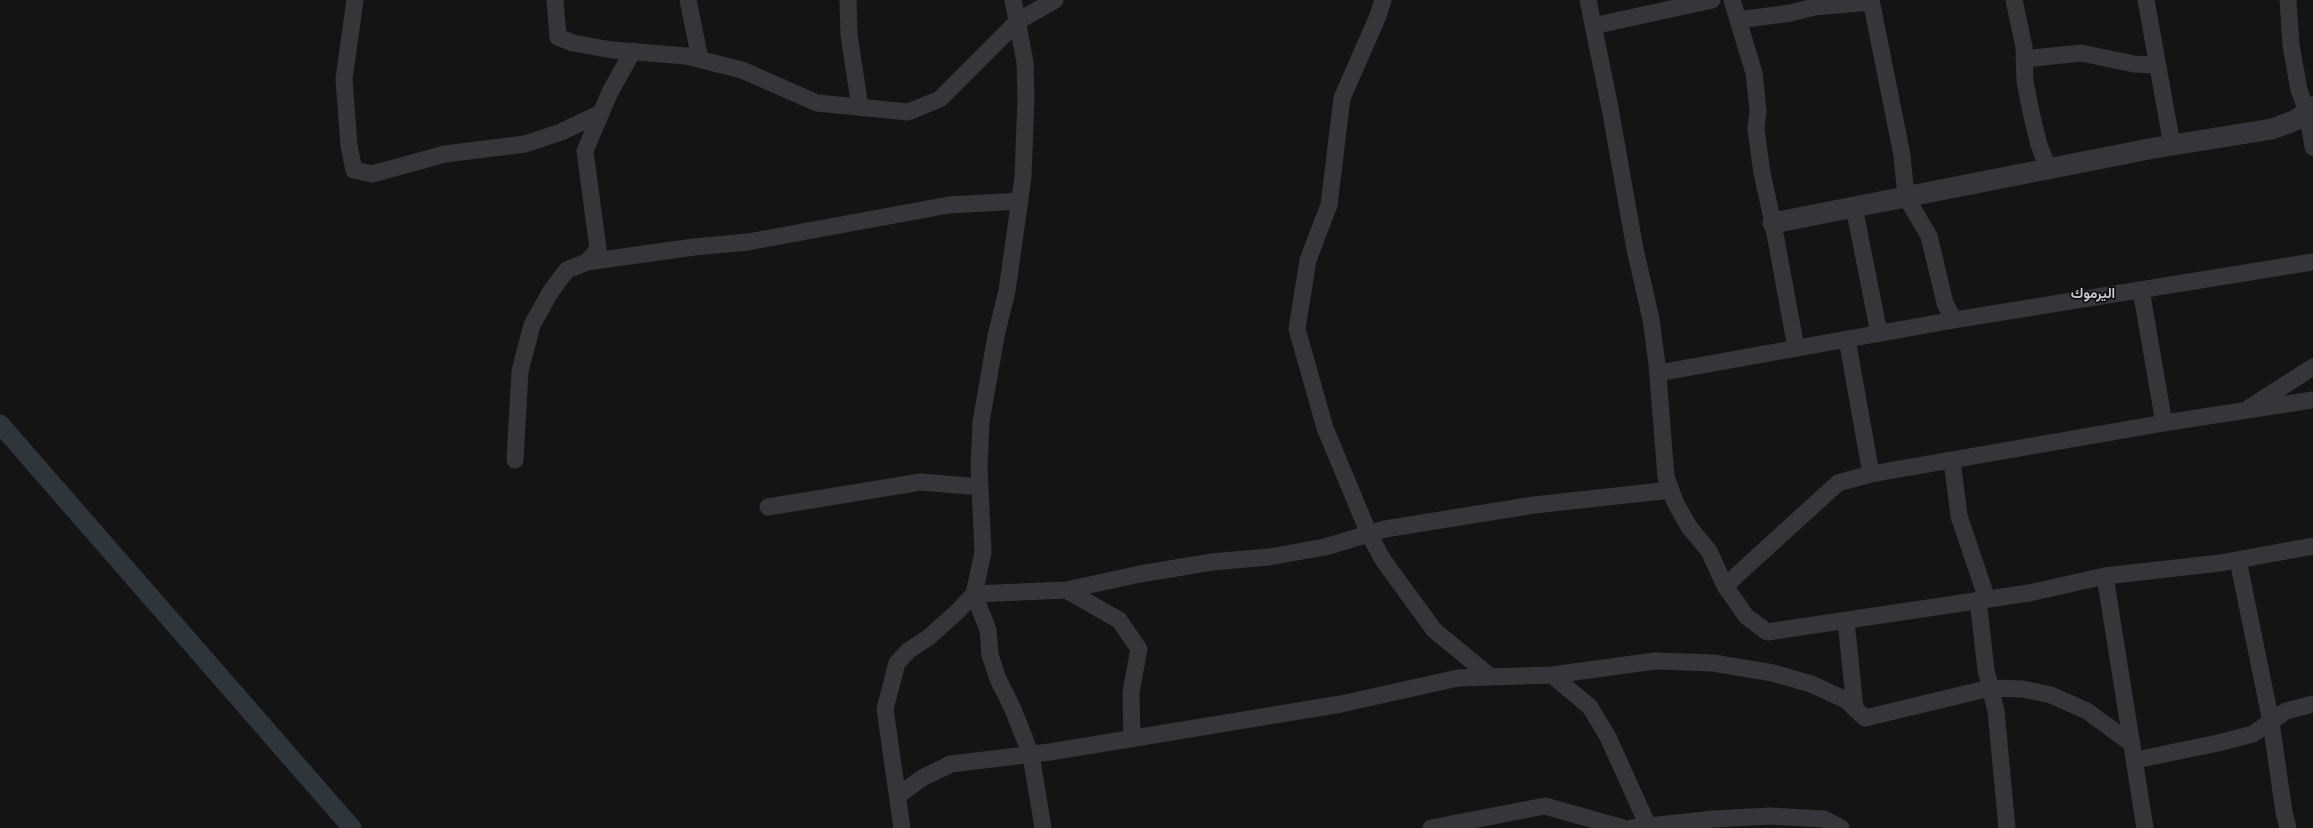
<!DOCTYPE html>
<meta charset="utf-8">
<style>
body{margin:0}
canvas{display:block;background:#141415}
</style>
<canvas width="2313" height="828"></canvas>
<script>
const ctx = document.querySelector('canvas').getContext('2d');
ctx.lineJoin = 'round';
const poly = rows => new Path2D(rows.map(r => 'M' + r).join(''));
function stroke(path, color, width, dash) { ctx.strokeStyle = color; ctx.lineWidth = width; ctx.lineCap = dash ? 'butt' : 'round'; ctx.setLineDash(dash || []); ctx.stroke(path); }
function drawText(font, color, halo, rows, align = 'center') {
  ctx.font = font + ' Inter,Vazirmatn,sans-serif'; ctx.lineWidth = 3.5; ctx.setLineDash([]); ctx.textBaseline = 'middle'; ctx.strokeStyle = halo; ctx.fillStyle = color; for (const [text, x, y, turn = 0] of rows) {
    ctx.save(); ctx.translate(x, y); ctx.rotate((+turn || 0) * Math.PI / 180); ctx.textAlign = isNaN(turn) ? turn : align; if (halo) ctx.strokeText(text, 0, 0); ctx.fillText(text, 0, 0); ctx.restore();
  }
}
const canal = poly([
 [0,424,352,828]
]);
const minor = poly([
 [355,0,344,79,349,146,354,170,372,174,445,154,525,144,561,132,601,113],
 [555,0,558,37,573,43,612,50,686,56,742,70,817,103,908,112,940,99,1018,21,1055,0],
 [688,0,700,59],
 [848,0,849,35,860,107],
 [1383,0,1378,16,1342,98,1329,205,1308,260,1297,329,1325,428,1369,534,1383,560,1434,630,1491,677],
 [1588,0,1610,108,1635,249,1651,319,1657,364,1666,477,1675,502,1689,527,1709,551,1725,586,1746,616,1767,632,2029,593,2105,576,2220,563,2313,546],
 [1732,0,1754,73,1758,110,1756,129,1762,173,1773,223,1796,348],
 [1871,0,1902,155,1906,197,1929,236,1945,303,1954,320],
 [2014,0,2024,47,2025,81,2031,112,2039,145,2048,168],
 [2146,0,2172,145],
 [2288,0,2291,45,2299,90,2307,111,2313,117],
 [1738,20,1791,13,1814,7,1871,2],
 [1593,26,1712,0],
 [2024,59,2081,53,2134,64,2156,65],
 [2307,111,2313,147],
 [1854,207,1879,333],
 [587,262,694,247,748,242,949,205,1020,201],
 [2141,290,2164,423],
 [1847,339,1871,474],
 [1658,373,1954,320,2313,262],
 [2249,408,2313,367],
 [515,460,520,371,532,325,551,291,567,270,587,262,598,249,585,151,610,92,633,51],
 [1952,460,1959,516,1987,599],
 [768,507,921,482,980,487],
 [2238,560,2271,722,2284,812,2288,828],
 [2105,576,2145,828],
 [1725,586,1838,483,1871,474,2164,423,2313,400],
 [1066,590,1119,620,1139,649,1131,692,1132,739],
 [974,594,1066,590,1140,574,1212,562,1269,557,1325,547,1385,529,1534,505,1671,490],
 [974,594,988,630,990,655,998,679,1012,707,1031,755,1043,828],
 [1978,600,1986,670,1996,711,2007,828],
 [1846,621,1855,709],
 [1552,675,1590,707,1608,737,1649,828],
 [2136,760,2218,743,2253,734,2286,711,2313,704],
 [899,795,922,778,951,764,1050,752,1341,704,1458,678,1552,675,1655,661,1713,663,1773,673,1811,684,1846,700,1865,718,1990,688,2023,689,2051,695,2087,711,2132,744],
 [902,828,885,709,897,663,908,651,929,637,957,612,974,594,983,552,979,467,981,422,996,336,1007,291,1023,177,1026,98,1025,62,1013,0],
 [1431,828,1545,806,1623,828],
 [1631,828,1714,819,1770,816,1824,819,1841,828]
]);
const tertiary = poly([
 [1773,223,2154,148,2272,129,2296,120,2313,107]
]);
const neighbourhoodNames = [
 ["اليرموك",2093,294]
];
stroke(canal, '#2e363c', 19);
stroke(minor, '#35363a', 17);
stroke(tertiary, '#35363a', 21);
drawText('bold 14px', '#c7cad0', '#0f0f10', neighbourhoodNames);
</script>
